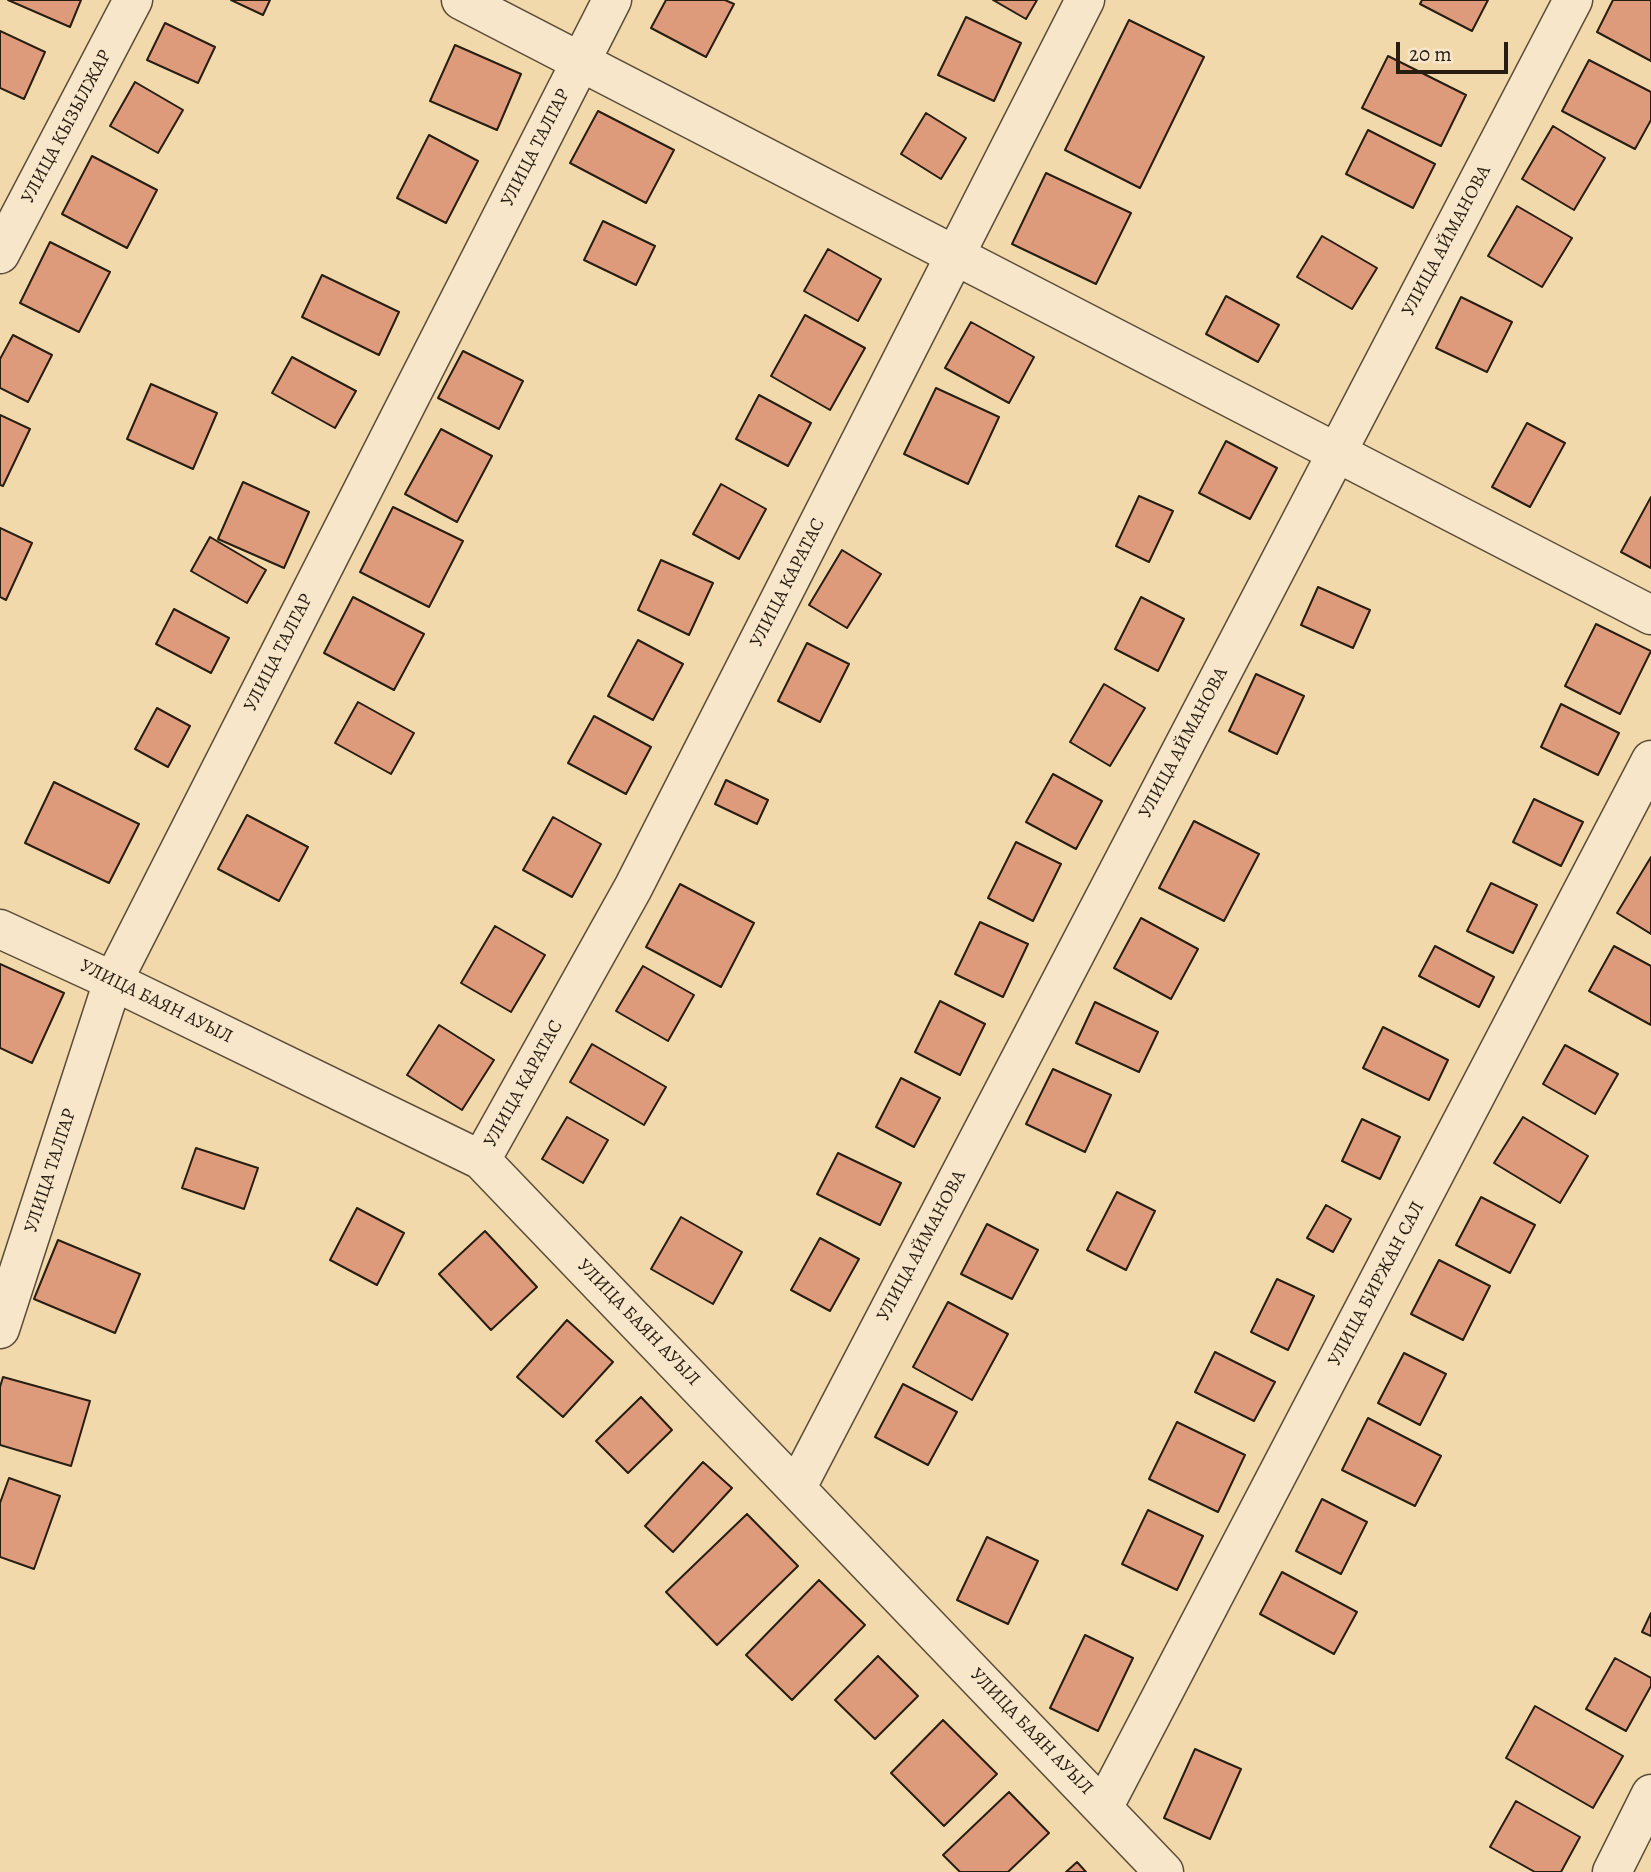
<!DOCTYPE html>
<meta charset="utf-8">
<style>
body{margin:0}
#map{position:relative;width:1651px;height:1872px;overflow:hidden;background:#f2d9ac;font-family:Alegreya,serif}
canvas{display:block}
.scale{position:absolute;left:1396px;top:42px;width:112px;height:32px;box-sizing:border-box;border:4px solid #281d11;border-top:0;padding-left:9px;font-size:21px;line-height:24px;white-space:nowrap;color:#281d11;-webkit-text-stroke:5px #f7e6c9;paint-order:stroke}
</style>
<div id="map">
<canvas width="1651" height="1872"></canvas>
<div class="scale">20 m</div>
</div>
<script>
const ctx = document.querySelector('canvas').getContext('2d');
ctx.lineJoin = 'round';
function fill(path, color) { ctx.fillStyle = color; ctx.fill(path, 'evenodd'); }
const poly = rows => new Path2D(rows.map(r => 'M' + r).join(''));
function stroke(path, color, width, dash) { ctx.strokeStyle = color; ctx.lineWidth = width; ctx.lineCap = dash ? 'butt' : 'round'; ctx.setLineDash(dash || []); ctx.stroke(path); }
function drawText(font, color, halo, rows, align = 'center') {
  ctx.font = font + ' Alegreya,serif'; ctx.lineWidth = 6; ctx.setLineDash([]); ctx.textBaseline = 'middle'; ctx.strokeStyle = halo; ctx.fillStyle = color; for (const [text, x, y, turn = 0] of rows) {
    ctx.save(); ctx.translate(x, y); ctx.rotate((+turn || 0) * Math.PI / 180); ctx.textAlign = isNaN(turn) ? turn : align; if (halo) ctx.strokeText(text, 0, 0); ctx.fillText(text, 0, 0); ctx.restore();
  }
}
const building = poly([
 [8,0,81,0,70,27,8,0],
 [231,0,270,0,263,15,231,0],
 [666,0,725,0,734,4,706,57,651,28,666,0],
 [993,0,1037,0,1026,19,993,0],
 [1422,0,1488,0,1472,31,1420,4,1422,0],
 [1613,0,1651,0,1651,61,1597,32,1613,0],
 [966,17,1021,43,994,101,938,75,966,17],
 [1129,20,1204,57,1140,188,1065,150,1129,20],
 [165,23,215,47,198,83,147,60,165,23],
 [0,31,45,52,24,99,0,88,0,31],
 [455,45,521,74,497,130,430,101,455,45],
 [1388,56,1466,95,1441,146,1362,108,1388,56],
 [1589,60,1651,92,1651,120,1635,149,1562,111,1589,60],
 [135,82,183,110,158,153,110,126,135,82],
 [598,111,674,150,646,203,570,163,598,111],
 [926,113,966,138,941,179,901,154,926,113],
 [1553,126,1605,158,1574,210,1522,179,1553,126],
 [1368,130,1435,164,1413,208,1346,174,1368,130],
 [429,135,478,161,446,223,397,198,429,135],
 [92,156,157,190,127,248,62,214,92,156],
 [1046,173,1131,213,1096,284,1012,244,1046,173],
 [1517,206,1572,238,1542,287,1488,256,1517,206],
 [603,221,655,246,636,285,584,260,603,221],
 [1322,236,1377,268,1352,309,1297,277,1322,236],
 [50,242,110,272,79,332,20,303,50,242],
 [828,249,881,279,858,321,804,291,828,249],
 [322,275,399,312,379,355,302,317,322,275],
 [1226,296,1279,325,1258,362,1206,334,1226,296],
 [1461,297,1512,322,1487,372,1436,348,1461,297],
 [805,315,865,348,830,410,771,376,805,315],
 [971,322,1034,357,1009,403,945,368,971,322],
 [13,335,52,355,28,402,0,388,0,359,13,335],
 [463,351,523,381,499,429,438,398,463,351],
 [292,357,356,391,335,428,272,393,292,357],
 [151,384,217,413,193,469,127,439,151,384],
 [936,388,999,417,968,484,904,454,936,388],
 [759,395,811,423,788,466,736,439,759,395],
 [0,415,30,429,3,486,0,485,0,415],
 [1527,423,1565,443,1530,507,1492,487,1527,423],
 [441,429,492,456,457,522,405,494,441,429],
 [1226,441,1277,468,1250,519,1199,493,1226,441],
 [243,482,309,512,284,568,218,539,243,482],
 [721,484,766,509,739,559,693,534,721,484],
 [1139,496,1173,511,1149,562,1116,546,1139,496],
 [1651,497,1651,568,1621,552,1651,497],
 [393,507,463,541,429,607,360,572,393,507],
 [0,528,32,543,6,600,0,597,0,528],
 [210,537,266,570,247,603,191,571,210,537],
 [842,550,881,574,847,628,809,605,842,550],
 [661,560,713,583,689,635,638,610,661,560],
 [1318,587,1370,610,1353,648,1301,625,1318,587],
 [353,597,424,634,394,690,324,653,353,597],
 [1141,597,1184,619,1158,671,1115,649,1141,597],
 [174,609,229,638,211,673,156,644,174,609],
 [1596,624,1651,651,1620,714,1565,686,1596,624],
 [638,640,683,664,653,720,608,696,638,640],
 [807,643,849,664,820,722,778,701,807,643],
 [1256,674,1304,696,1277,754,1229,731,1256,674],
 [1104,684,1145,708,1110,766,1070,742,1104,684],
 [358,702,414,733,391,774,335,743,358,702],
 [1561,704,1619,733,1598,775,1541,747,1561,704],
 [157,708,190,726,168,767,135,749,157,708],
 [594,716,651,747,626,794,568,763,594,716],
 [1053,774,1102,801,1076,849,1026,822,1053,774],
 [726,780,768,800,757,824,715,804,726,780],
 [54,782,139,824,109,883,25,843,54,782],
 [1534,799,1583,822,1561,866,1513,842,1534,799],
 [247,815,308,847,279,901,218,869,247,815],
 [553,817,601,844,572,897,523,870,553,817],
 [1194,821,1259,854,1224,921,1159,888,1194,821],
 [1016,842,1061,864,1033,921,988,898,1016,842],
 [1651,857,1651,934,1617,913,1651,857],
 [1491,883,1537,905,1513,953,1467,931,1491,883],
 [680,884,754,923,721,987,646,947,680,884],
 [1141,918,1198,949,1171,999,1114,968,1141,918],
 [980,922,1028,944,1003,997,955,974,980,922],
 [495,926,545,955,511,1012,461,983,495,926],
 [1435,946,1494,977,1479,1007,1419,976,1435,946],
 [1614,946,1651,966,1651,1025,1589,991,1614,946],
 [0,964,64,993,32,1063,0,1048,0,964],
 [643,966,694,995,668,1041,616,1011,643,966],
 [940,1001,985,1024,960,1075,915,1052,940,1001],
 [1095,1002,1158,1032,1139,1072,1076,1043,1095,1002],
 [439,1025,494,1060,462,1110,407,1075,439,1025],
 [1383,1027,1448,1060,1429,1100,1363,1068,1383,1027],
 [592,1044,666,1087,644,1125,570,1082,592,1044],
 [1565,1045,1618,1074,1595,1114,1543,1084,1565,1045],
 [1053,1069,1111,1095,1085,1152,1026,1124,1053,1069],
 [901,1078,940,1098,914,1147,876,1127,901,1078],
 [567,1117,608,1140,583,1183,542,1159,567,1117],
 [1523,1117,1588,1156,1560,1203,1494,1163,1523,1117],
 [1362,1119,1400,1137,1380,1179,1342,1161,1362,1119],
 [196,1148,258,1168,244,1209,182,1188,196,1148],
 [838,1153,901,1183,880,1225,817,1194,838,1153],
 [1117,1192,1155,1211,1126,1270,1087,1250,1117,1192],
 [1481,1197,1535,1225,1510,1273,1456,1245,1481,1197],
 [1326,1205,1351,1219,1333,1252,1307,1238,1326,1205],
 [357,1208,404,1233,377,1285,330,1260,357,1208],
 [681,1217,742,1252,713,1304,651,1269,681,1217],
 [987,1224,1038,1250,1012,1299,961,1274,987,1224],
 [485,1231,537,1287,491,1330,439,1274,485,1231],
 [820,1238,859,1259,830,1311,791,1290,820,1238],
 [58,1240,140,1274,115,1333,34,1299,58,1240],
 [1439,1260,1490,1286,1463,1340,1411,1314,1439,1260],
 [1277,1279,1314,1296,1288,1350,1251,1332,1277,1279],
 [948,1302,1008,1334,972,1400,913,1367,948,1302],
 [567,1320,613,1362,563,1417,517,1377,567,1320],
 [1215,1352,1275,1382,1254,1421,1195,1392,1215,1352],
 [1404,1353,1446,1374,1420,1425,1378,1403,1404,1353],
 [3,1377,90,1401,71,1466,0,1445,0,1387,3,1377],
 [903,1384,957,1412,928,1465,875,1437,903,1384],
 [641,1397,672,1430,628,1473,596,1441,641,1397],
 [1368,1418,1441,1456,1415,1506,1342,1470,1368,1418],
 [1177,1422,1245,1455,1218,1512,1149,1479,1177,1422],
 [703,1462,732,1488,673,1552,645,1526,703,1462],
 [9,1478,60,1496,34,1569,0,1557,0,1503,9,1478],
 [1322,1499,1367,1522,1341,1574,1296,1551,1322,1499],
 [1148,1510,1203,1536,1177,1590,1122,1564,1148,1510],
 [747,1514,798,1566,717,1645,666,1592,747,1514],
 [987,1537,1038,1561,1008,1624,957,1600,987,1537],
 [1282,1572,1357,1612,1334,1654,1260,1614,1282,1572],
 [819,1580,865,1625,792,1700,746,1655,819,1580],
 [1651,1613,1651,1636,1642,1632,1651,1613],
 [1085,1635,1133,1658,1098,1731,1050,1708,1085,1635],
 [878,1656,918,1696,875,1739,835,1700,878,1656],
 [1615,1658,1651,1678,1651,1686,1626,1731,1586,1709,1615,1658],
 [1535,1706,1623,1756,1593,1808,1506,1758,1535,1706],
 [943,1720,997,1774,944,1826,891,1773,943,1720],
 [1195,1749,1241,1769,1210,1839,1164,1818,1195,1749],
 [1009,1792,1049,1833,1008,1872,960,1872,943,1855,1009,1792],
 [1516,1801,1580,1837,1561,1872,1535,1872,1490,1847,1516,1801],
 [1077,1862,1086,1872,1066,1872,1077,1862]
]);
const minor = poly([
 [461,0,1651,615],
 [0,254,133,0],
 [0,929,113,981,481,1160,1164,1872],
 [481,1160,633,888,1085,0],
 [0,1329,113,981,612,0],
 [797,1487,1573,0],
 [1103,1808,1651,760],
 [1612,1872,1651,1794]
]);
const streetNames = [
 ["УЛИЦА КЫЗЫЛЖАР",67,127,-62],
 ["УЛИЦА ТАЛГАР",536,148,-63],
 ["УЛИЦА АЙМАНОВА",1447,241,-62],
 ["УЛИЦА КАРАТАС",788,583,-63],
 ["УЛИЦА ТАЛГАР",279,653,-63],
 ["УЛИЦА АЙМАНОВА",1184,743,-62],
 ["УЛИЦА БАЯН АУЫЛ",156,1002,26],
 ["УЛИЦА КАРАТАС",524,1084,-61],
 ["УЛИЦА ТАЛГАР",51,1171,-72],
 ["УЛИЦА АЙМАНОВА",922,1246,-62],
 ["УЛИЦА БИРЖАН САЛ",1377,1284,-62],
 ["УЛИЦА БАЯН АУЫЛ",638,1323,46],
 ["УЛИЦА БАЯН АУЫЛ",1031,1732,46]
];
fill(building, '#de9b7c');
stroke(building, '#281d11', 2);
stroke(minor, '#5a4c38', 41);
stroke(minor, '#f7e6c9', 38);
drawText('19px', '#281d11', '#f7e6c9', streetNames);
</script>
